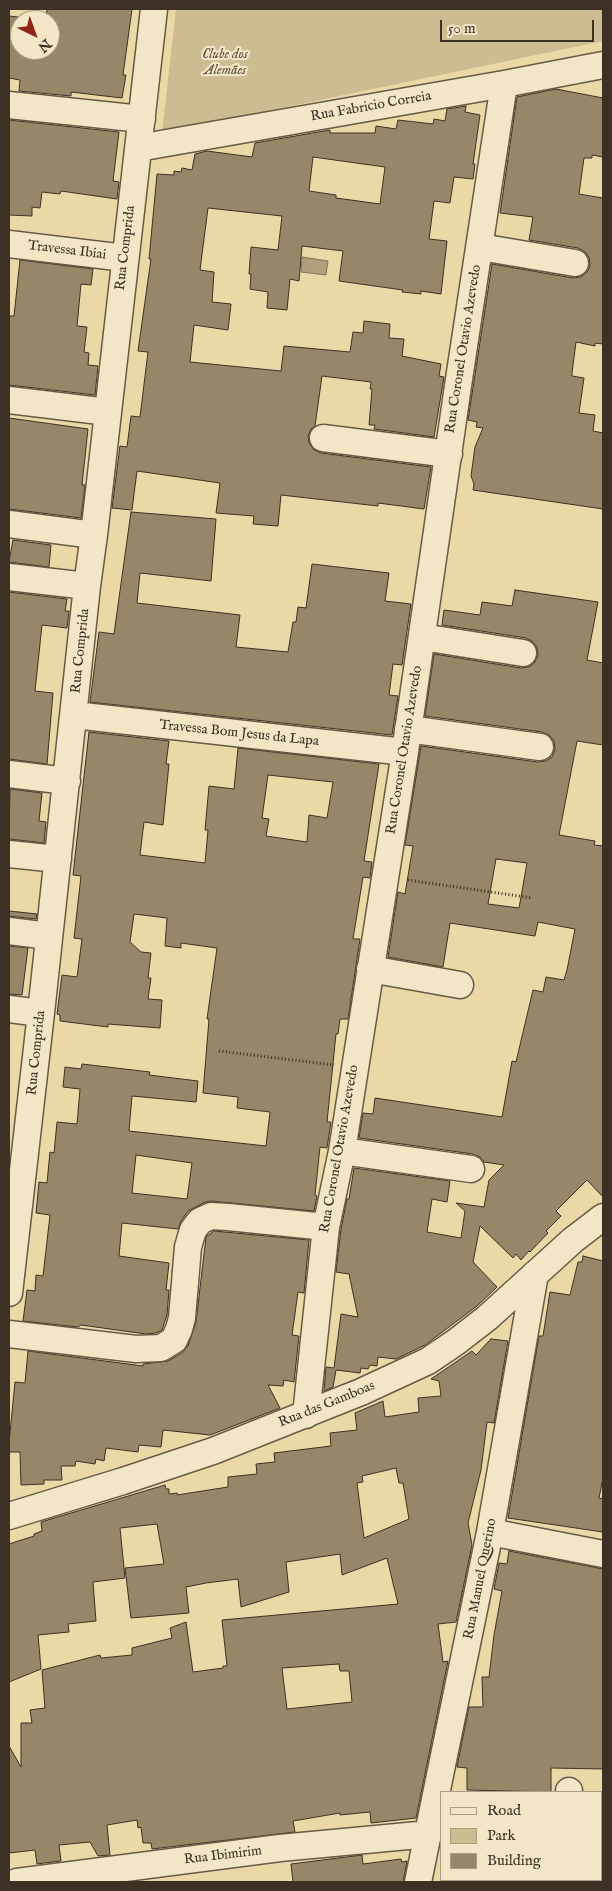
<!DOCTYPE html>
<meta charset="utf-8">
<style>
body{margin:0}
#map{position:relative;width:612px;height:1891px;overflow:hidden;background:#ebd8a7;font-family:"IM FELL English",serif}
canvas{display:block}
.frame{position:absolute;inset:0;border:10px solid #3d3024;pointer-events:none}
.legend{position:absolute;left:440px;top:1791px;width:162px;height:90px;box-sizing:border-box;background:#f2e6c6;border:1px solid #aa9d85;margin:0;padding:6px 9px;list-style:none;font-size:15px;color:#3d3024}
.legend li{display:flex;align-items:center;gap:10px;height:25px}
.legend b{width:25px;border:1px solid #aa9d85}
.north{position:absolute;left:10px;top:10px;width:50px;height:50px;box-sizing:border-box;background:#f2e6c6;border:1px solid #aa9d85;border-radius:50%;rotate:138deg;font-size:14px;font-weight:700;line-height:20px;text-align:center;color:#3d3024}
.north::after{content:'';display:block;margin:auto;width:18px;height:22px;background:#8f2418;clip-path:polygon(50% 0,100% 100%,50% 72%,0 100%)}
.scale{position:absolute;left:440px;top:20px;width:154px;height:22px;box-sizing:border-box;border:2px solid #3d3024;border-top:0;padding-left:6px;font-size:15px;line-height:18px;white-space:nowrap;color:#3d3024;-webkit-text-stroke:4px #f2e6c6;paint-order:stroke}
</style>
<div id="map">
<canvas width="612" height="1891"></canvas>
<div class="frame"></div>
<ul class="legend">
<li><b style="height:6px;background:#f2e6c6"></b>Road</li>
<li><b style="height:14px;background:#cdbb91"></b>Park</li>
<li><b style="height:14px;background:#978768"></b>Building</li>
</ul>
<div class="north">N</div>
<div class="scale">50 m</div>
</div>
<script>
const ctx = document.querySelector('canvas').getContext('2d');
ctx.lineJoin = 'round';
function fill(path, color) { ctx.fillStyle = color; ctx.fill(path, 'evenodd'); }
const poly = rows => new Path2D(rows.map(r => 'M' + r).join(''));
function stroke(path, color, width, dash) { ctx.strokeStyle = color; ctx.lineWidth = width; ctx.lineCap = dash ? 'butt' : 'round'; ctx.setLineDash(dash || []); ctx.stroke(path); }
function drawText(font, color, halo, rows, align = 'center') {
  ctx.font = font + ' "IM FELL English",serif'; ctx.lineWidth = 4.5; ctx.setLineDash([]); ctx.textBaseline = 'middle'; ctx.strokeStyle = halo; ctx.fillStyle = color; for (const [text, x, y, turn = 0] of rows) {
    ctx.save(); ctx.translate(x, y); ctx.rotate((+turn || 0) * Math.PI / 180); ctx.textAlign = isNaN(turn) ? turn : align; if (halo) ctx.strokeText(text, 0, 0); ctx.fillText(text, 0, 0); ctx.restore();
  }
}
const green = poly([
 [176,9,603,9,603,41,162,133]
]);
const water = poly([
 [302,257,328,261,326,275,301,272,302,257]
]);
const building = poly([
 [47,9,132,9,123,75,126,75,122,98,71,92,71,96,19,91,20,80,9,78,9,16,44,20,20,20,20,50,50,50,50,20,46,20,47,9],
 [556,89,603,98,603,157,592,155,592,158,584,158,579,194,603,198,603,344,595,343,595,346,576,342,572,373,572,376,584,378,579,413,595,415,593,431,603,433,603,509,473,490,474,484,471,476,475,447,483,428,476,427,477,422,468,420,492,264,573,278,581,277,587,272,590,266,589,257,584,251,578,248,529,240,533,217,500,213,517,97,556,89],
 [466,106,465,112,480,115,473,164,475,164,473,179,454,177,450,203,434,201,429,239,447,241,441,294,421,291,421,294,402,292,403,290,339,281,343,251,302,246,299,281,290,279,287,310,267,308,268,292,250,289,251,274,249,274,251,247,278,250,282,216,208,208,200,270,214,272,212,302,231,304,228,330,194,325,190,362,281,371,284,346,350,352,353,332,363,333,364,321,390,324,389,338,404,339,402,356,441,364,439,376,444,377,434,437,374,429,375,425,369,425,372,389,370,389,371,382,322,376,315,426,311,429,308,436,309,443,314,450,321,453,431,467,424,509,378,503,378,506,281,495,278,526,253,524,254,516,216,513,220,483,137,471,132,510,112,508,120,446,127,447,131,416,140,417,148,352,138,351,151,259,149,259,157,174,174,175,174,171,181,172,182,168,192,170,195,154,207,151,252,157,255,143,330,130,330,133,375,133,376,126,396,129,398,120,433,124,434,119,445,121,447,109,466,106],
 [313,157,385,167,380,204,336,198,336,195,309,191,313,157],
 [9,120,119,132,113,181,119,182,117,199,61,191,60,194,42,192,40,208,32,207,32,216,9,215,9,120],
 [20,260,93,269,91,285,81,284,77,326,87,327,84,352,89,353,88,365,98,366,95,395,9,385,9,316,14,316,20,260],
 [9,418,88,429,82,485,85,485,81,518,9,509,9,418],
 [131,512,216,519,211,581,140,573,137,603,240,615,236,647,288,652,293,622,296,622,298,607,306,608,312,564,389,573,385,601,411,604,402,665,393,664,389,695,398,696,392,735,90,702,99,632,114,634,131,512],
 [13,540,51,545,49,567,9,562,13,540],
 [515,590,598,602,587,660,603,663,603,745,577,741,559,835,595,841,594,845,603,846,603,1197,587,1180,556,1211,561,1216,546,1231,548,1233,530,1252,529,1251,521,1260,516,1254,513,1258,480,1226,473,1262,497,1287,477,1306,425,1345,396,1359,378,1357,377,1366,370,1365,368,1369,361,1368,360,1373,336,1370,333,1387,324,1391,326,1367,334,1368,341,1314,358,1317,349,1274,336,1272,341,1229,347,1199,349,1199,354,1168,450,1181,447,1202,432,1199,427,1232,461,1238,465,1211,456,1203,484,1207,489,1180,504,1165,484,1162,480,1157,473,1154,359,1138,363,1113,373,1114,375,1098,502,1117,512,1061,516,1062,533,990,543,992,546,977,564,980,567,970,575,929,538,922,535,936,450,923,443,967,388,957,398,892,405,894,413,846,405,845,421,746,538,762,546,761,552,757,555,750,554,741,549,735,542,732,425,716,434,654,521,668,529,667,535,662,538,655,537,647,532,641,526,638,442,625,444,610,480,615,482,602,512,606,515,590],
 [496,859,527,863,519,908,488,904,496,859],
 [9,592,67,599,65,611,69,611,67,628,42,625,35,691,53,693,47,764,9,759,9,592],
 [89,732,169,741,166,764,169,764,163,825,144,822,140,855,205,863,208,830,205,830,209,786,234,789,238,748,379,764,364,861,372,862,370,878,363,877,353,939,360,939,348,1019,340,1019,338,1034,336,1034,327,1122,331,1122,327,1148,320,1147,315,1195,317,1196,314,1211,211,1201,205,1202,188,1211,181,1221,178,1229,122,1223,119,1256,169,1263,166,1290,169,1290,167,1315,162,1330,156,1333,146,1334,81,1325,78,1327,23,1321,27,1290,35,1291,36,1275,43,1276,50,1215,36,1213,39,1182,47,1183,50,1152,54,1153,57,1122,77,1124,80,1089,63,1087,65,1067,81,1069,82,1064,150,1072,149,1075,198,1081,196,1102,132,1096,129,1131,266,1146,270,1112,237,1108,238,1097,203,1093,209,1019,207,1019,217,948,181,943,181,948,165,946,167,918,134,914,130,942,141,952,151,953,148,978,151,978,148,999,162,1000,160,1028,108,1024,108,1027,60,1021,60,1015,57,1014,62,975,77,977,82,939,74,938,81,876,73,875,89,732],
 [268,775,333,782,327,818,309,815,307,842,266,836,269,819,262,818,268,775],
 [136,1155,192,1163,187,1199,132,1193,136,1155],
 [10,789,42,793,39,821,46,822,44,843,9,839,10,789],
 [9,911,37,914,36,919,9,916,9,911],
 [9,946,28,948,22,995,9,994,9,946],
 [214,1231,309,1240,304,1293,298,1292,292,1335,299,1336,294,1382,284,1380,283,1386,268,1385,280,1408,210,1435,163,1430,161,1447,139,1445,138,1452,106,1448,104,1461,96,1459,95,1464,76,1461,75,1466,61,1466,62,1480,44,1480,44,1484,21,1485,20,1452,9,1452,9,1443,15,1382,25,1383,28,1351,143,1366,143,1364,168,1361,182,1353,188,1346,196,1322,206,1237,214,1231],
 [583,1256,603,1261,603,1478,599,1498,603,1499,603,1532,508,1518,539,1336,543,1336,550,1292,570,1295,578,1262,582,1262,583,1256],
 [491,1339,508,1341,494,1423,487,1422,481,1470,468,1523,472,1545,456,1622,438,1624,443,1662,448,1661,416,1818,371,1823,370,1812,340,1815,340,1813,293,1821,295,1832,152,1849,151,1843,143,1843,141,1827,138,1828,137,1820,107,1825,110,1855,98,1856,90,1842,59,1845,61,1861,44,1863,37,1864,35,1850,9,1853,9,1746,21,1767,21,1723,32,1723,30,1710,45,1708,42,1670,100,1655,101,1658,132,1655,132,1648,172,1638,170,1628,186,1622,193,1672,223,1668,223,1666,227,1666,222,1620,398,1604,387,1558,342,1575,340,1554,286,1562,289,1592,241,1607,238,1579,206,1583,186,1587,189,1613,131,1618,125,1568,164,1564,157,1524,120,1528,125,1578,93,1582,96,1621,68,1624,69,1632,38,1635,41,1669,9,1682,9,1544,34,1536,34,1534,42,1531,41,1522,165,1485,166,1489,169,1489,169,1494,177,1493,177,1495,228,1487,228,1477,257,1474,256,1464,275,1462,274,1453,331,1446,330,1433,357,1430,355,1413,383,1401,385,1417,419,1412,418,1398,441,1396,439,1381,431,1379,472,1351,476,1355,491,1339],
 [396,1468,399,1483,403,1483,409,1519,364,1538,357,1483,363,1482,362,1476,396,1468],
 [339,1664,340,1671,349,1671,352,1702,287,1709,282,1668,339,1664],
 [509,1551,603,1569,603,1769,551,1768,551,1792,467,1790,467,1768,457,1767,469,1707,483,1707,482,1677,489,1677,494,1635,502,1591,494,1589,499,1563,507,1564,509,1551],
 [362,1855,363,1864,401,1859,402,1862,407,1861,403,1882,293,1882,291,1864,362,1855]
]);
const path = poly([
 [408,880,532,898],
 [219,1051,334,1065]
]);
const minor = poly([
 [9,105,142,119],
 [138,148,504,84,603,65],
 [9,244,125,258],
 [480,247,575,263],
 [9,400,108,412],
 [323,438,449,454],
 [9,524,94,535],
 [9,577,87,586],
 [422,637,523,653],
 [74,715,405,752],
 [408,729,540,747],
 [9,774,67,781],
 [9,854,58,859],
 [9,931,49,936],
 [370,969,460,985],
 [9,1009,41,1013],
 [342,1151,471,1169],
 [9,1293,41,1013,87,586,94,535,154,9],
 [9,1334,136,1349,161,1348,174,1340,179,1329,182,1318,188,1247,193,1230,200,1221,211,1216,228,1217,326,1227],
 [306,1415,326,1227,342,1151,405,752,459,379,504,84],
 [9,1516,123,1481,213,1451,361,1392,428,1361,456,1342,487,1318,573,1240,603,1217],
 [490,1532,603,1554],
 [569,1791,569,1792],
 [571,1880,571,1882],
 [17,1882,280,1848,429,1834],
 [418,1882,490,1532,535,1274]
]);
const parkNames = [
 ["Clube dos",225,55],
 ["Alemães",225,71]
];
const streetNames = [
 ["Rua Fabricio Correia",371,107,-10],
 ["Rua Comprida",126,248,-83],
 ["Travessa Ibiai",67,251,7],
 ["Rua Coronel Otavio Azevedo",464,349,-81],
 ["Rua Comprida",81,651,-84],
 ["Travessa Bom Jesus da Lapa",239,734,6],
 ["Rua Coronel Otavio Azevedo",405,750,-81],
 ["Rua Comprida",37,1053,-84],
 ["Rua Coronel Otavio Azevedo",340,1149,-80],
 ["Rua das Gamboas",327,1405,-22],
 ["Rua Manuel Querino",481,1579,-79],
 ["Rua Ibimirim",223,1856,-7]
];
fill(green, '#cdbb91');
fill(water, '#b09f7a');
stroke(water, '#827358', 1);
fill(building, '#978768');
stroke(building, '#3d3024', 1);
stroke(minor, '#685a45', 29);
stroke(path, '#3d3024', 3, [1, 2.5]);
stroke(minor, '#f2e6c6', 26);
drawText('italic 14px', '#5a4c3a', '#f2e6c6', parkNames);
drawText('14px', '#3d3024', '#f2e6c6', streetNames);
</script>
